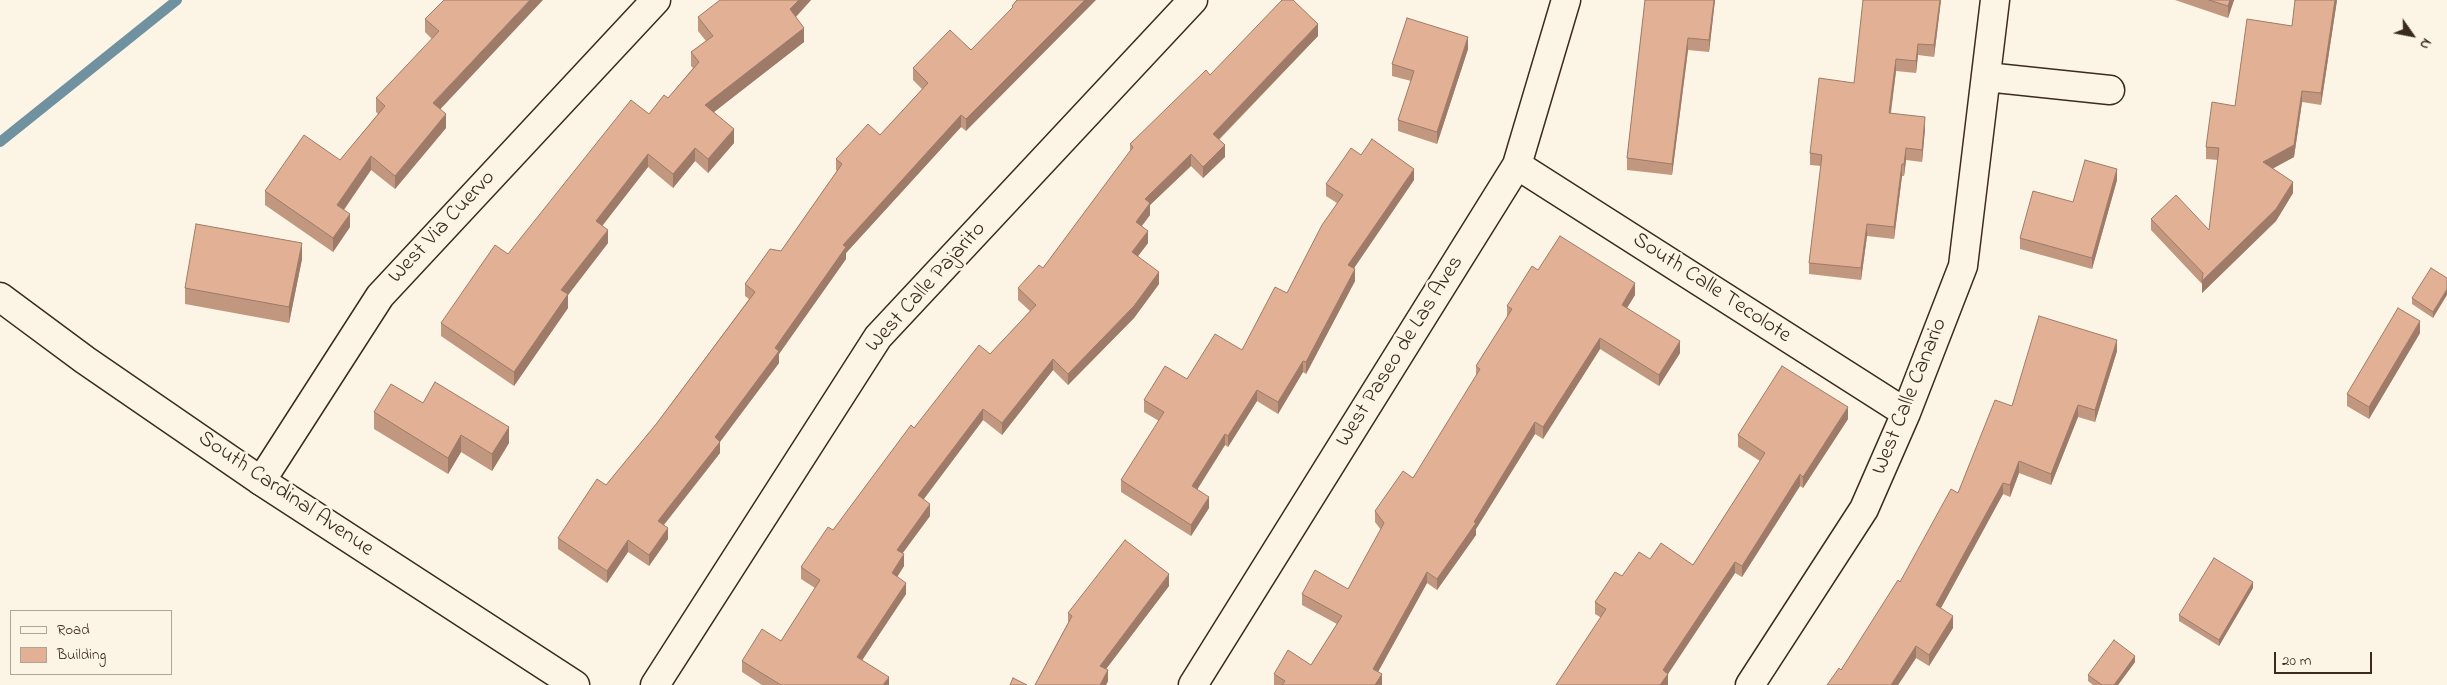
<!DOCTYPE html>
<style>
body{margin:0}
#map{position:relative;width:2447px;height:685px;overflow:hidden;background:#fcf5e5;font-family:"Indie Flower",sans-serif}
canvas{display:block}
.legend{position:absolute;left:10px;top:610px;width:162px;height:65px;box-sizing:border-box;background:#fcf5e5;border:1px solid #afa495;margin:0;padding:6px 9px;list-style:none;font-size:15px;color:#3b2a1e}
.legend li{display:flex;align-items:center;gap:10px;height:25px}
.legend b{width:25px;border:1px solid #afa495}
.north{position:absolute;left:2387px;top:10px;width:50px;height:50px;-webkit-text-stroke:4px #fcf5e5;paint-order:stroke;rotate:123deg;font-size:14px;font-weight:700;line-height:20px;text-align:center;color:#3b2a1e}
.north::after{content:'';display:block;margin:auto;width:18px;height:22px;background:#3b2a1e;clip-path:polygon(50% 0,100% 100%,50% 72%,0 100%)}
.scale{position:absolute;left:2274px;top:652px;width:98px;height:22px;box-sizing:border-box;border:2px solid #3b2a1e;border-top:0;padding-left:6px;font-size:15px;line-height:18px;white-space:nowrap;color:#3b2a1e;-webkit-text-stroke:4px #fcf5e5;paint-order:stroke}
</style>
<div id="map">
<canvas width="2447" height="685"></canvas>
<ul class="legend">
<li><b style="height:6px;background:#fcf5e5"></b>Road</li>
<li><b style="height:14px;background:#e2b094"></b>Building</li>
</ul>
<div class="north">N</div>
<div class="scale">20 m</div>
</div>
<script>
const ctx = document.querySelector('canvas').getContext('2d');
ctx.lineJoin = 'round';
const poly = rows => new Path2D(rows.map(r => 'M' + r).join(''));
function stroke(path, color, width, dash) { ctx.strokeStyle = color; ctx.lineWidth = width; ctx.lineCap = dash ? 'butt' : 'round'; ctx.setLineDash(dash || []); ctx.stroke(path); }
function fill(path, color) { ctx.fillStyle = color; ctx.fill(path, 'evenodd'); }
function drawText(font, color, halo, rows, align = 'center') {
  ctx.font = font + ' "Indie Flower",sans-serif'; ctx.lineWidth = 5; ctx.setLineDash([]); ctx.textBaseline = 'middle'; ctx.strokeStyle = halo; ctx.fillStyle = color; for (const [text, x, y, turn = 0] of rows) {
    ctx.save(); ctx.translate(x, y); ctx.rotate((+turn || 0) * Math.PI / 180); ctx.textAlign = isNaN(turn) ? turn : align; if (halo) ctx.strokeText(text, 0, 0); ctx.fillText(text, 0, 0); ctx.restore();
  }
}
const stream = poly([
 [0,142,177,0]
]);
const minor = poly([
 [1986,77,2110,90],
 [1517,165,1906,413],
 [261,481,380,296,656,0],
 [655,685,878,337,1193,0],
 [1193,685,1517,165,1566,0],
 [1750,685,1864,509,1906,413,1963,266,1995,0]
]);
const major = poly([
 [0,297,85,360,261,481,575,685]
]);
const wall = poly([
 [444,0,440,109,446,128,395,189,371,170,344,210,350,227,333,252,265,205,265,191,340,160,378,114,376,112,376,98,432,39,425,32,425,19],
 [811,0,796,17,804,42,714,112,734,143,708,173,695,161,673,188,648,167,602,225,608,243,568,295,568,308,514,386,441,336,441,323,508,254,649,114,668,98,693,68,691,66,691,52,706,41,698,31,698,17],
 [1017,0,966,131,961,127,846,253,846,259,779,354,779,363,720,442,720,453,664,525,668,539,649,566,628,552,607,583,558,549,558,538,606,485,657,423,749,299,745,296,745,284,781,251,837,171,836,170,836,159,880,135,922,89,913,80,913,68,971,50,1012,9,1012,6],
 [1645,0,1715,0,1709,52,1688,50,1672,175,1627,170,1627,158],
 [1941,0,1934,57,1918,55,1916,73,1896,71,1891,113,1925,129,1922,162,1906,160,1904,176,1902,176,1894,239,1867,236,1861,280,1809,274,1809,263,1821,166,1810,165,1810,153,1854,83],
 [2175,0,2234,0,2228,18],
 [2337,0,2321,105,2302,102,2294,157,2273,168,2293,193,2276,221,2202,293,2202,284,2151,230,2151,219,2209,230,2218,160,2206,159,2206,147,2292,26],
 [1318,36,1219,140,1225,157,1203,178,1191,166,1150,205,1150,215,1142,226,1148,243,1138,256,1159,284,1134,318,1068,385,1053,370,1002,435,983,420,923,499,930,516,902,553,904,566,897,577,906,594,862,660,889,685,762,685,742,672,742,661,781,641,815,588,801,579,801,567,833,530,914,428,990,354,1030,311,1018,300,1018,288,1043,268,1130,152,1130,144,1210,75],
 [1468,49,1437,144,1398,131,1398,120,1411,81,1392,76,1392,64],
 [1361,155,1414,180,1354,268,1355,281,1306,374,1303,372,1278,414,1257,401,1228,447,1225,445,1197,489,1209,508,1191,536,1121,492,1121,480,1159,421,1144,412,1144,400,1242,350,1287,293,1337,203,1326,196,1326,184],
 [2117,180,2092,269,2020,249,2020,238],
 [302,259,289,323,185,304,185,288],
 [1538,270,1635,295,1627,308,1680,353,1659,386,1600,349,1543,439,1535,434,1476,529,1476,535,1437,590,1427,583,1378,672,1382,685,1274,685,1274,674,1311,665,1337,624,1302,605,1302,594,1348,589,1381,530,1375,522,1375,511,1413,478,1476,377,1476,366,1507,317,1507,306],
 [2447,278,2433,318,2412,304,2412,298],
 [2420,333,2369,419,2347,406,2347,394],
 [2117,351,2095,422,2078,417,2051,485,2019,473,2010,497,2003,494,1941,608,1953,628,1929,666,1916,658,1898,685,1827,685,1841,670,1900,582,1958,493,2012,406],
 [423,403,509,443,492,471,461,452,448,474,374,429,374,412],
 [1848,419,1803,488,1800,486,1742,577,1735,573,1668,674,1668,685,1600,617,1595,614,1595,602,1622,576,1650,559,1693,565,1760,461,1738,447,1738,435],
 [1169,586,1106,669,1108,681,1106,685,1035,685,1068,623,1068,613],
 [2253,588,2219,646,2179,621,2179,615],
 [2135,662,2118,685,2093,685,2088,681,2088,675]
]);
const shadedWall = poly([
 [530,0,543,0,433,117,433,103],
 [799,0,811,0,790,23,790,9],
 [1085,0,1096,0,966,131,966,119],
 [1714,0,1715,0,1709,52,1709,40],
 [1940,0,1941,0,1934,57,1934,45],
 [2230,0,2234,0,2228,18,2228,6],
 [2335,0,2337,0,2321,105,2321,93],
 [1318,24,1318,36,1213,145,1213,134],
 [804,28,804,42,705,119,705,105],
 [1468,37,1468,49,1437,144,1437,132],
 [1688,38,1688,50,1672,175,1672,164],
 [1918,44,1918,55,1916,73,1916,61],
 [1896,59,1896,71,1889,124,1889,113],
 [2302,91,2302,102,2294,157,2263,174,2263,162],
 [446,114,446,128,395,189,395,176],
 [961,115,961,127,846,253,846,259,779,354,779,363,716,447,720,442,720,453,658,532,658,521,775,348,843,245],
 [1925,117,1925,129,1922,162,1922,150],
 [734,129,734,143,708,173,708,159],
 [1225,145,1225,157,1203,178,1203,167],
 [695,148,695,161,673,188,673,174],
 [1906,148,1906,160,1904,176,1904,164],
 [648,154,648,167,596,234,596,221],
 [1191,154,1191,166,1150,205,1150,215,1136,233,1136,222,1145,199],
 [371,156,371,170,337,219,337,205],
 [1902,164,1902,176,1894,239,1894,227],
 [1414,169,1414,180,1348,277,1348,265],
 [2117,169,2117,180,2092,269,2092,258],
 [2293,182,2293,193,2276,221,2202,293,2202,281],
 [350,214,350,227,333,252,333,238],
 [1867,224,1867,236,1861,280,1861,268],
 [608,230,608,243,568,295,568,308,514,386,514,372,561,290],
 [1148,231,1148,243,1132,264,1132,252],
 [302,243,302,259,289,323,289,307],
 [1355,269,1355,281,1306,374,1306,362],
 [1159,272,1159,284,1134,318,1068,385,1068,374],
 [1635,283,1635,295,1622,316,1622,305],
 [2447,289,2447,295,2433,318,2433,312],
 [2420,321,2420,333,2369,419,2369,407],
 [1600,338,1600,349,1543,439,1543,427],
 [2117,340,2117,351,2095,422,2095,410],
 [1680,341,1680,353,1659,386,1659,375],
 [1053,359,1053,370,1002,435,1002,423],
 [1303,361,1303,372,1278,414,1278,402],
 [1257,390,1257,401,1228,447,1228,436],
 [2078,405,2078,417,2051,485,2051,474],
 [1848,407,1848,419,1803,488,1803,477],
 [983,409,983,420,918,507,918,495],
 [1535,422,1535,434,1476,529,1476,535,1437,590,1437,579,1474,522],
 [509,427,509,443,492,471,492,454],
 [1225,434,1225,445,1192,498,1192,486],
 [461,435,461,452,448,474,448,458],
 [2019,461,2019,473,2010,497,2010,485],
 [1800,474,1800,486,1742,577,1742,566],
 [2003,483,2003,494,1936,617,1936,605],
 [1209,497,1209,508,1191,536,1191,525],
 [930,504,930,516,897,561,897,550],
 [668,528,668,539,649,566,649,555],
 [628,540,628,552,607,583,607,571],
 [904,554,904,566,892,585,892,573],
 [1735,562,1735,573,1668,674,1668,685,1660,685,1663,670],
 [1427,572,1427,583,1373,681,1373,669],
 [1169,574,1169,586,1100,677,1100,666],
 [2253,582,2253,588,2219,646,2219,640],
 [906,583,906,594,857,668,857,657],
 [1953,616,1953,628,1929,666,1929,655],
 [1916,646,1916,658,1898,685,1891,685],
 [2135,656,2135,662,2118,685,2114,685],
 [1108,670,1108,681,1106,685,1100,685],
 [1382,674,1382,685,1375,685],
 [889,677,889,685,883,685]
]);
const building = poly([
 [444,0,530,0,433,103,446,114,395,176,371,156,337,205,350,214,333,238,265,191,304,135,340,160,385,106,376,98,439,31,425,19,444,0],
 [720,0,799,0,790,9,804,28,705,105,734,129,708,159,695,148,673,174,648,154,596,221,608,230,561,290,568,294,514,372,441,323,495,245,508,254,631,100,649,114,664,95,668,98,699,62,691,52,713,36,698,17,720,0],
 [1017,0,1085,0,966,119,961,115,843,245,846,247,775,348,779,351,715,437,720,442,658,521,668,528,649,555,628,540,607,571,558,538,597,479,606,485,657,423,755,292,745,284,770,249,781,251,842,164,836,159,868,124,880,135,928,83,913,68,950,30,971,50,1013,7,1012,6,1017,0],
 [1282,0,1293,0,1318,24,1213,134,1225,145,1203,167,1191,154,1145,199,1150,203,1136,222,1148,231,1132,252,1159,272,1134,306,1068,374,1053,359,1002,423,983,409,918,495,930,504,897,550,904,554,892,573,906,583,857,657,889,677,883,685,781,685,742,661,762,629,781,641,820,580,801,567,828,527,833,530,911,425,914,428,979,345,990,354,1036,305,1018,288,1039,265,1043,268,1133,147,1130,144,1206,70,1210,75,1282,0],
 [1645,0,1714,0,1709,40,1688,38,1672,164,1627,158,1645,0],
 [1863,0,1940,0,1934,45,1918,44,1916,61,1896,59,1889,113,1925,117,1922,150,1906,148,1904,164,1902,164,1894,227,1867,224,1861,268,1809,263,1822,155,1810,153,1819,78,1854,83,1863,0],
 [2209,0,2230,0,2228,6,2209,0],
 [2295,0,2335,0,2321,93,2302,91,2294,145,2263,162,2293,182,2276,209,2202,281,2203,273,2151,219,2176,195,2209,230,2219,148,2206,147,2212,102,2235,106,2247,19,2292,26,2295,0],
 [1407,18,1468,37,1437,132,1398,120,1414,71,1392,64,1407,18],
 [1372,139,1414,169,1348,265,1355,269,1306,362,1303,361,1278,402,1257,390,1228,436,1225,434,1192,486,1209,497,1191,525,1121,480,1164,412,1144,400,1165,366,1187,379,1215,334,1242,350,1275,287,1287,293,1322,225,1343,195,1326,184,1351,148,1361,155,1372,139],
 [2085,160,2117,169,2092,258,2020,238,2033,191,2073,202,2085,160],
 [196,224,302,243,289,307,185,288,196,224],
 [1560,236,1635,283,1622,305,1680,341,1659,375,1600,338,1543,427,1535,422,1474,522,1476,523,1437,579,1427,572,1373,669,1382,674,1375,685,1282,685,1285,681,1274,674,1288,650,1311,665,1342,616,1302,594,1315,570,1348,589,1384,523,1375,511,1403,471,1413,478,1480,369,1476,366,1512,309,1507,306,1532,266,1538,270,1560,236],
 [2431,268,2447,278,2447,289,2433,312,2412,298,2431,268],
 [2398,308,2420,321,2369,407,2347,394,2398,308],
 [2039,316,2117,340,2095,410,2078,405,2051,474,2019,461,2010,485,2003,483,1936,605,1953,616,1929,655,1916,646,1891,685,1827,685,1839,668,1841,670,1898,580,1900,582,1951,489,1958,493,1995,400,2012,406,2039,316],
 [1782,366,1848,407,1803,477,1800,474,1742,566,1735,562,1663,670,1668,674,1660,685,1556,685,1606,609,1595,602,1615,572,1622,576,1639,552,1650,559,1661,543,1693,565,1765,453,1738,435,1782,366],
 [435,382,509,427,492,454,461,435,448,458,374,412,391,384,423,403,435,382],
 [1125,540,1169,574,1100,666,1108,670,1100,685,1035,685,1072,616,1068,613,1125,540],
 [2214,558,2253,582,2219,640,2179,615,2214,558],
 [2114,640,2135,656,2114,685,2102,685,2088,675,2114,640],
 [1013,678,1027,685,1010,685,1013,678]
]);
const streetNames = [
 ["West Via Cuervo",443,228,-47],
 ["West Calle Pajarito",927,288,-48],
 ["South Calle Tecolote",1711,289,33],
 ["West Paseo de Las Aves",1401,352,-58],
 ["West Calle Canario",1911,397,-68],
 ["South Cardinal Avenue",285,495,34]
];
stroke(stream, '#7092a0', 10);
stroke(minor, '#3b2a1e', 31);
stroke(major, '#3b2a1e', 31);
stroke(minor, '#fcf5e5', 28);
stroke(major, '#fcf5e5', 28);
fill(wall, '#c2977f');
fill(shadedWall, '#9e7b68');
fill(building, '#e2b094');
stroke(building, '#9e7b68', 1);
drawText('22px', '#3b2a1e', '#fcf5e5', streetNames);
</script>
